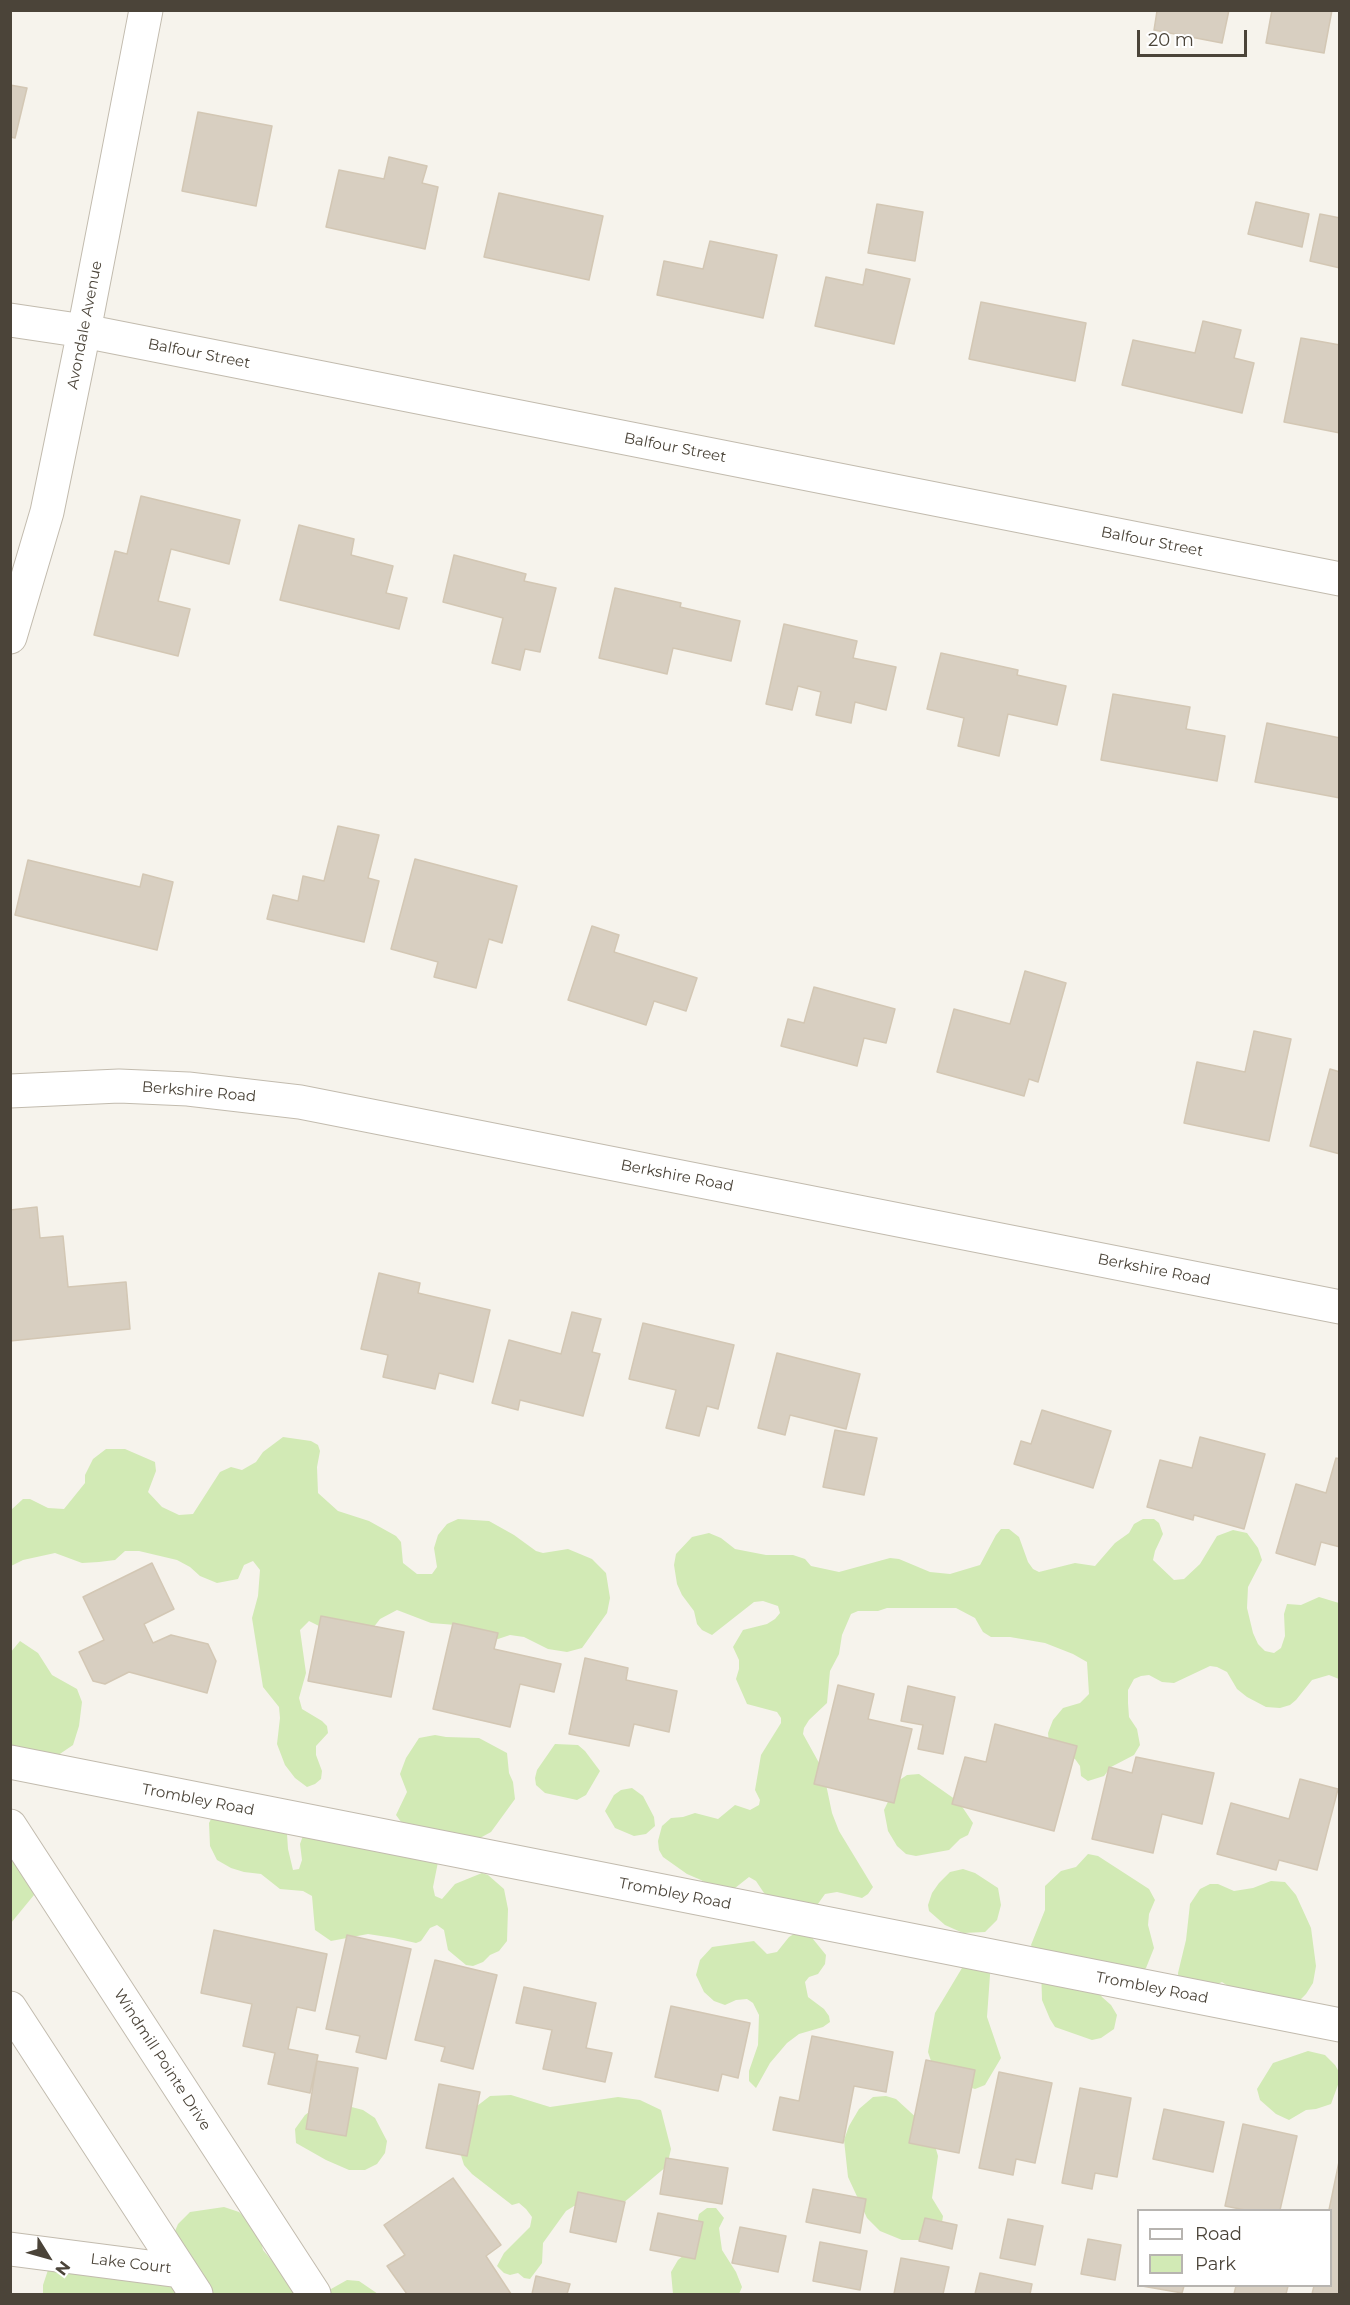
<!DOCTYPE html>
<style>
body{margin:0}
#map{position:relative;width:1350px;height:2305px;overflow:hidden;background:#f6f3ec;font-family:Montserrat,sans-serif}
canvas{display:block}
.frame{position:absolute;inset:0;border:12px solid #4b4439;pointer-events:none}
.legend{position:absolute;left:1137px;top:2209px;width:195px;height:78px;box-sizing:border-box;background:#fff;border:2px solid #b7b4b0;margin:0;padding:8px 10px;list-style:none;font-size:18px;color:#4b4439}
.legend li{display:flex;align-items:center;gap:12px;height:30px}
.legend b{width:30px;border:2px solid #b7b4b0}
.north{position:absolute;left:18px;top:2227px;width:60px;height:60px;-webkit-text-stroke:4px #fff;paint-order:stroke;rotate:127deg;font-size:16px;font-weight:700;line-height:24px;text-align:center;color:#4b4439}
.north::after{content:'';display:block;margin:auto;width:21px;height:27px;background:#4b4439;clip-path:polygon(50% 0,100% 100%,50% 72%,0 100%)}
.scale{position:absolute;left:1137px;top:30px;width:110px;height:27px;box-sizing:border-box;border:3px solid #4b4439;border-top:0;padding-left:8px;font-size:18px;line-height:21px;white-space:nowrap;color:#4b4439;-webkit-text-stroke:4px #fff;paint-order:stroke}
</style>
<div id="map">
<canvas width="1350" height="2305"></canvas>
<div class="frame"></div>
<ul class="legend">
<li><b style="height:8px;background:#fff"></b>Road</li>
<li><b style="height:16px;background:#d2eab5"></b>Park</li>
</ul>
<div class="north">N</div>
<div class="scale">20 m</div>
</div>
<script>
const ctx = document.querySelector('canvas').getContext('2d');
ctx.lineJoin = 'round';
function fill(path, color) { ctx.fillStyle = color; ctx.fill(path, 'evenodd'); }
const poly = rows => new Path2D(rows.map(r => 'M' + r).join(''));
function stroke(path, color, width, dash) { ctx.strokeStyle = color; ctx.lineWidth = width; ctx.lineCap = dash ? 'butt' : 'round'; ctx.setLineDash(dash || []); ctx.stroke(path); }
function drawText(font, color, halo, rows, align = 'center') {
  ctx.font = font + ' Montserrat,sans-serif'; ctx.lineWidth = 4.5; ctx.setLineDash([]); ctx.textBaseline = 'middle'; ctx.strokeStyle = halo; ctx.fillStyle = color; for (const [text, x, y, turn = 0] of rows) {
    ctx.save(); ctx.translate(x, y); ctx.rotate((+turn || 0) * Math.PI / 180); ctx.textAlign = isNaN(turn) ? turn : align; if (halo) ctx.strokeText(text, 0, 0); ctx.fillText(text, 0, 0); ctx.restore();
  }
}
const green = poly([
 [283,1437,311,1441,318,1445,320,1451,317,1467,318,1493,338,1511,369,1521,396,1536,401,1542,403,1563,417,1574,432,1574,437,1567,434,1548,438,1535,447,1524,458,1519,489,1521,514,1535,536,1551,543,1553,568,1549,592,1559,606,1573,610,1598,607,1613,582,1648,567,1652,548,1649,524,1637,510,1635,498,1639,483,1641,456,1625,431,1623,397,1610,380,1619,373,1628,329,1631,309,1621,300,1630,306,1673,299,1698,302,1709,322,1721,327,1726,328,1733,316,1746,316,1755,322,1771,321,1779,315,1784,307,1787,295,1778,285,1765,277,1744,280,1718,279,1707,263,1687,252,1618,258,1596,260,1570,253,1561,244,1565,238,1579,217,1583,200,1576,190,1567,177,1560,139,1551,125,1551,115,1560,99,1562,82,1563,55,1553,23,1560,11,1566,11,1510,23,1499,30,1499,48,1508,64,1509,85,1483,85,1475,93,1459,106,1449,125,1449,155,1462,156,1471,148,1492,162,1507,179,1515,193,1514,220,1472,231,1467,242,1470,256,1462,263,1452],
 [1143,1519,1154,1519,1159,1523,1163,1534,1155,1551,1153,1560,1174,1580,1184,1579,1200,1564,1217,1536,1233,1530,1247,1533,1258,1548,1262,1560,1248,1587,1247,1608,1253,1633,1258,1644,1265,1651,1274,1653,1281,1648,1285,1636,1284,1614,1287,1604,1301,1605,1319,1597,1339,1603,1339,1679,1329,1675,1312,1680,1296,1700,1290,1705,1280,1708,1266,1707,1247,1697,1237,1689,1227,1672,1217,1667,1210,1666,1174,1683,1162,1682,1149,1675,1141,1676,1134,1679,1128,1690,1128,1703,1129,1717,1137,1729,1140,1745,1134,1755,1111,1767,1104,1776,1088,1781,1081,1776,1080,1766,1075,1759,1062,1754,1049,1743,1048,1733,1053,1720,1063,1708,1080,1703,1089,1694,1087,1662,1073,1654,1045,1643,1010,1637,991,1637,983,1632,975,1618,956,1608,887,1608,878,1611,858,1611,851,1614,842,1635,839,1654,830,1671,827,1703,809,1720,804,1728,803,1734,823,1770,832,1813,839,1831,873,1887,868,1894,862,1898,837,1892,825,1894,815,1908,805,1911,789,1899,770,1898,764,1893,756,1881,749,1877,730,1892,716,1889,701,1880,687,1874,663,1857,659,1850,658,1841,662,1826,671,1818,683,1817,695,1813,718,1819,735,1805,750,1810,759,1805,760,1800,755,1790,761,1755,781,1723,781,1718,777,1712,747,1704,736,1679,739,1669,739,1660,733,1647,743,1630,767,1624,775,1619,780,1613,778,1606,763,1601,754,1602,712,1635,702,1630,697,1624,694,1611,682,1595,677,1584,674,1565,676,1554,692,1537,709,1533,721,1538,735,1549,766,1555,793,1555,805,1559,811,1566,839,1572,890,1558,899,1559,930,1572,950,1574,980,1565,996,1535,1001,1529,1009,1529,1019,1537,1028,1562,1033,1569,1039,1572,1075,1563,1095,1566,1115,1543,1129,1533,1134,1524],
 [20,1641,38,1653,52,1675,77,1689,82,1702,79,1726,73,1745,51,1760,11,1748,10,1653],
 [435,1735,446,1737,479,1738,507,1753,509,1773,513,1782,515,1799,491,1832,480,1838,440,1852,433,1887,435,1896,442,1899,455,1884,482,1873,488,1875,504,1889,508,1909,507,1941,499,1951,490,1955,483,1962,473,1966,466,1965,448,1950,444,1930,437,1925,430,1928,421,1941,416,1943,394,1938,368,1934,331,1941,315,1930,312,1896,303,1891,280,1889,261,1874,244,1872,231,1868,217,1860,210,1846,209,1823,214,1813,287,1834,288,1849,293,1870,299,1869,302,1860,300,1844,304,1833,412,1837,396,1815,407,1792,400,1774,406,1758,419,1738],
 [555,1744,578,1745,585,1751,600,1771,586,1795,577,1800,545,1793,536,1785,535,1778,537,1770],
 [919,1774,959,1802,973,1823,968,1835,960,1839,949,1850,916,1856,906,1854,897,1846,888,1831,884,1810,898,1781,907,1775],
 [632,1788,643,1796,654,1817,655,1826,646,1834,634,1836,615,1828,605,1811,614,1795,621,1790],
 [10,1854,30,1879,34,1895,11,1923],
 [1088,1854,1098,1856,1149,1889,1155,1900,1149,1914,1148,1925,1154,1948,1146,1968,1138,1976,1089,1979,1102,1997,1111,2005,1117,2015,1114,2029,1101,2038,1092,2040,1055,2027,1050,2019,1042,2000,1041,1966,1031,1945,1045,1910,1045,1886,1061,1871,1076,1867],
 [963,1869,975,1873,998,1888,1001,1905,997,1920,985,1932,963,1933,945,1925,929,1911,928,1905,932,1893,939,1883,950,1872],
 [1271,1881,1285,1882,1296,1895,1311,1928,1316,1966,1313,1983,1306,1994,1292,2008,1234,1990,1222,1982,1213,1986,1179,1984,1178,1973,1186,1940,1190,1904,1200,1889,1210,1884,1218,1884,1234,1891,1253,1888],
 [797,1932,812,1934,813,1939,826,1955,825,1964,818,1974,809,1977,805,1982,808,1997,824,2009,829,2016,830,2022,823,2027,799,2034,787,2043,770,2063,756,2088,749,2081,749,2071,758,2045,759,2015,753,2003,747,1999,736,2000,725,2005,714,2001,704,1992,696,1975,700,1960,712,1947,754,1941,767,1954,777,1952,789,1937],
 [971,1953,991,1961,987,2017,1001,2058,985,2085,975,2089,962,2085,932,2064,928,2052,935,2013],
 [1308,2051,1325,2055,1335,2065,1339,2072,1339,2082,1331,2104,1316,2109,1306,2110,1289,2120,1276,2114,1260,2100,1257,2089,1273,2063],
 [511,2095,550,2107,618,2097,640,2100,661,2110,671,2149,667,2166,622,2204,574,2206,566,2211,543,2243,542,2263,530,2279,524,2278,518,2273,510,2275,504,2273,497,2266,504,2253,530,2227,532,2217,526,2209,519,2203,512,2205,472,2174,464,2165,459,2149,464,2116,490,2096],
 [886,2096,896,2099,920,2121,933,2139,938,2156,932,2198,943,2216,941,2229,921,2240,902,2240,880,2231,867,2218,848,2177,844,2140,849,2126,859,2109,873,2097],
 [340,2104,363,2110,375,2118,387,2141,385,2153,377,2164,365,2170,349,2170,326,2160,296,2143,295,2129,305,2115,312,2110],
 [224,2207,239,2212,249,2221,259,2233,263,2250,275,2264,311,2290,331,2289,347,2280,359,2281,378,2294,43,2294,43,2285,48,2270,168,2248,178,2224,190,2212],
 [707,2208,716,2208,724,2218,719,2228,722,2250,736,2272,742,2287,739,2294,673,2294,671,2272,678,2260,697,2244,700,2238,697,2224,699,2214]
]);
const building = poly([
 [1156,10,1229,10,1222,43,1154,30,1157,11,1156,10],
 [1272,10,1332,10,1324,53,1266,43,1272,10],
 [10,85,27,88,15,138,10,137,10,85],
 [198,112,272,126,256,206,182,191,198,112],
 [389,157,427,166,422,183,438,187,425,249,326,227,339,170,384,179,389,157],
 [499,193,603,216,589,280,484,257,499,193],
 [1256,202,1309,214,1302,247,1248,234,1256,202],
 [877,204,923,212,915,261,868,253,877,204],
 [1320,214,1340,218,1340,268,1310,261,1320,214],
 [710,241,777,255,763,318,657,295,664,261,703,269,710,241],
 [866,269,910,279,894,344,815,326,826,277,863,285,866,269],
 [981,302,1086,323,1075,381,969,359,981,302],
 [1203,321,1241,330,1234,358,1254,363,1242,413,1122,385,1133,340,1195,353,1203,321],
 [1301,338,1340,345,1340,433,1284,422,1301,338],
 [141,496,240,520,229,564,171,549,158,601,190,609,178,656,94,635,115,551,127,554,141,496],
 [299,525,354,539,351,555,393,566,386,593,407,598,399,629,280,600,299,525],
 [454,555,526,574,524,581,556,588,540,652,525,649,520,670,492,663,503,618,443,602,454,555],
 [615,588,681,603,680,607,740,621,731,661,673,648,667,674,599,658,615,588],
 [784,624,857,641,853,658,896,667,886,710,855,702,851,723,816,715,821,692,798,686,792,710,766,704,784,624],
 [941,653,1018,670,1017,675,1066,686,1057,725,1008,714,999,756,958,746,964,718,927,709,941,653],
 [1113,694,1190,707,1186,729,1225,736,1217,781,1101,760,1113,694],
 [1267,723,1340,738,1340,798,1255,782,1267,723],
 [338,826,379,835,368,878,379,881,364,942,267,919,273,895,298,901,303,876,324,881,338,826],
 [415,859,517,886,502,943,489,939,476,988,434,977,438,962,391,949,415,859],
 [28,860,140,887,143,874,173,882,157,950,15,915,28,860],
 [592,926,619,935,614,952,697,978,686,1011,654,1001,646,1025,568,1000,592,926],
 [1025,971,1066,983,1038,1082,1029,1079,1024,1096,937,1072,954,1009,1010,1024,1025,971],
 [814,987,895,1009,886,1043,864,1038,857,1066,781,1046,788,1019,804,1023,814,987],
 [1254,1031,1291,1039,1269,1141,1184,1123,1197,1062,1245,1072,1254,1031],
 [1330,1069,1340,1072,1340,1154,1310,1146,1330,1069],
 [37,1207,40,1238,63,1236,68,1287,126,1282,130,1329,10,1341,10,1210,37,1207],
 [379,1273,420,1283,418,1293,490,1310,473,1382,439,1373,435,1389,383,1377,388,1355,361,1349,379,1273],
 [572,1312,601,1319,592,1352,600,1354,583,1416,520,1400,518,1410,492,1403,509,1340,561,1354,572,1312],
 [643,1323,734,1345,718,1409,707,1406,699,1436,666,1428,676,1390,629,1379,643,1323],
 [777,1353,860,1374,846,1429,790,1415,785,1435,758,1428,777,1353],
 [1042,1410,1111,1431,1093,1488,1014,1464,1021,1441,1031,1444,1042,1410],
 [835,1430,877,1438,864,1495,823,1487,835,1430],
 [1200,1437,1265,1454,1244,1529,1194,1515,1193,1520,1147,1507,1160,1460,1192,1468,1200,1437],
 [1336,1458,1340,1459,1340,1547,1321,1542,1315,1565,1276,1553,1296,1484,1326,1493,1336,1458],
 [152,1563,174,1609,144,1624,153,1643,171,1635,208,1644,216,1661,207,1693,129,1672,105,1684,93,1681,79,1652,104,1640,83,1597,152,1563],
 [321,1616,404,1632,391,1697,308,1681,321,1616],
 [453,1623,498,1633,494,1649,561,1664,554,1692,520,1684,510,1727,433,1709,453,1623],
 [585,1658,628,1668,626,1680,677,1691,669,1732,634,1724,629,1746,569,1734,585,1658],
 [838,1685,874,1694,868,1719,912,1729,894,1803,814,1784,838,1685],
 [908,1686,955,1697,943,1754,918,1749,923,1725,901,1721,908,1686],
 [995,1724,1077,1746,1054,1831,952,1804,965,1757,986,1762,995,1724],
 [1136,1757,1214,1773,1202,1824,1162,1814,1153,1853,1092,1839,1109,1767,1132,1773,1136,1757],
 [1300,1779,1338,1789,1317,1870,1279,1860,1276,1870,1217,1854,1231,1803,1289,1819,1300,1779],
 [214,1930,327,1954,315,2011,297,2007,288,2049,318,2055,310,2093,268,2084,275,2053,243,2046,252,2004,201,1993,214,1930],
 [347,1935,411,1949,386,2059,356,2052,360,2036,326,2029,347,1935],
 [435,1960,497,1975,473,2069,441,2061,445,2047,415,2040,435,1960],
 [524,1987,596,2003,586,2048,612,2053,605,2082,543,2069,552,2030,516,2023,524,1987],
 [671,2006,750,2023,738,2078,722,2074,718,2091,655,2077,671,2006],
 [812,2036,893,2052,886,2092,854,2086,843,2143,773,2130,780,2097,799,2101,812,2036],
 [926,2060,975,2070,959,2153,909,2143,926,2060],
 [317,2061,358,2068,346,2136,306,2129,317,2061],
 [999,2072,1052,2083,1035,2163,1016,2159,1013,2175,979,2168,999,2072],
 [439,2084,480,2092,467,2156,426,2148,439,2084],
 [1080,2088,1131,2098,1117,2177,1095,2173,1092,2189,1062,2183,1080,2088],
 [1164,2109,1224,2122,1213,2172,1153,2159,1164,2109],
 [1243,2124,1297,2136,1280,2210,1245,2210,1225,2206,1243,2124],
 [1340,2157,1340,2294,1312,2294,1314,2286,1330,2286,1329,2210,1340,2157],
 [666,2158,728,2168,722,2204,660,2194,666,2158],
 [453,2178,501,2245,486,2256,511,2294,407,2294,387,2266,405,2255,384,2225,453,2178],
 [813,2189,866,2199,860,2233,806,2222,813,2189],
 [578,2192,625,2202,616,2242,570,2232,578,2192],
 [658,2213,703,2222,695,2259,650,2250,658,2213],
 [925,2218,957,2225,952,2249,919,2241,925,2218],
 [1008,2219,1043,2226,1035,2265,1000,2258,1008,2219],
 [740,2227,786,2236,778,2272,732,2263,740,2227],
 [1088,2239,1121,2245,1115,2280,1081,2274,1088,2239],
 [820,2242,867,2251,860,2290,813,2281,820,2242],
 [901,2258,949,2267,943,2294,894,2294,901,2258],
 [980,2273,1032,2284,1030,2294,975,2294,980,2273],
 [536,2276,570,2284,567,2294,532,2294,536,2276],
 [1142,2286,1184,2286,1182,2293,1142,2286],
 [1236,2286,1288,2286,1286,2294,1234,2294,1236,2286]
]);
const minor = poly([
 [10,320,84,331,1340,579],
 [10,637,47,512,84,331,146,10],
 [10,1091,119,1086,188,1089,300,1102,1340,1307],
 [10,1762,1340,2025],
 [10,1826,314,2294],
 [10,2008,196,2294],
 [10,2249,180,2271]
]);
const streetNames = [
 ["Avondale Avenue",85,325,-79],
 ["Balfour Street",199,354,11],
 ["Balfour Street",675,448,11],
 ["Balfour Street",1152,542,11],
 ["Berkshire Road",199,1092,5],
 ["Berkshire Road",677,1176,11],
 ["Berkshire Road",1154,1270,11],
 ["Trombley Road",198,1800,11],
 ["Trombley Road",675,1894,11],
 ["Trombley Road",1152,1988,11],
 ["Windmill Pointe Drive",162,2060,57],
 ["Lake Court",131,2264,7]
];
fill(green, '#d2eab5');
fill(building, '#d8cfc1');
stroke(building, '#d3c7b4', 1.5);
stroke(minor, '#c2bbae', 35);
stroke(minor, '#fff', 33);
drawText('15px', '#4b4439', '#fff', streetNames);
</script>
